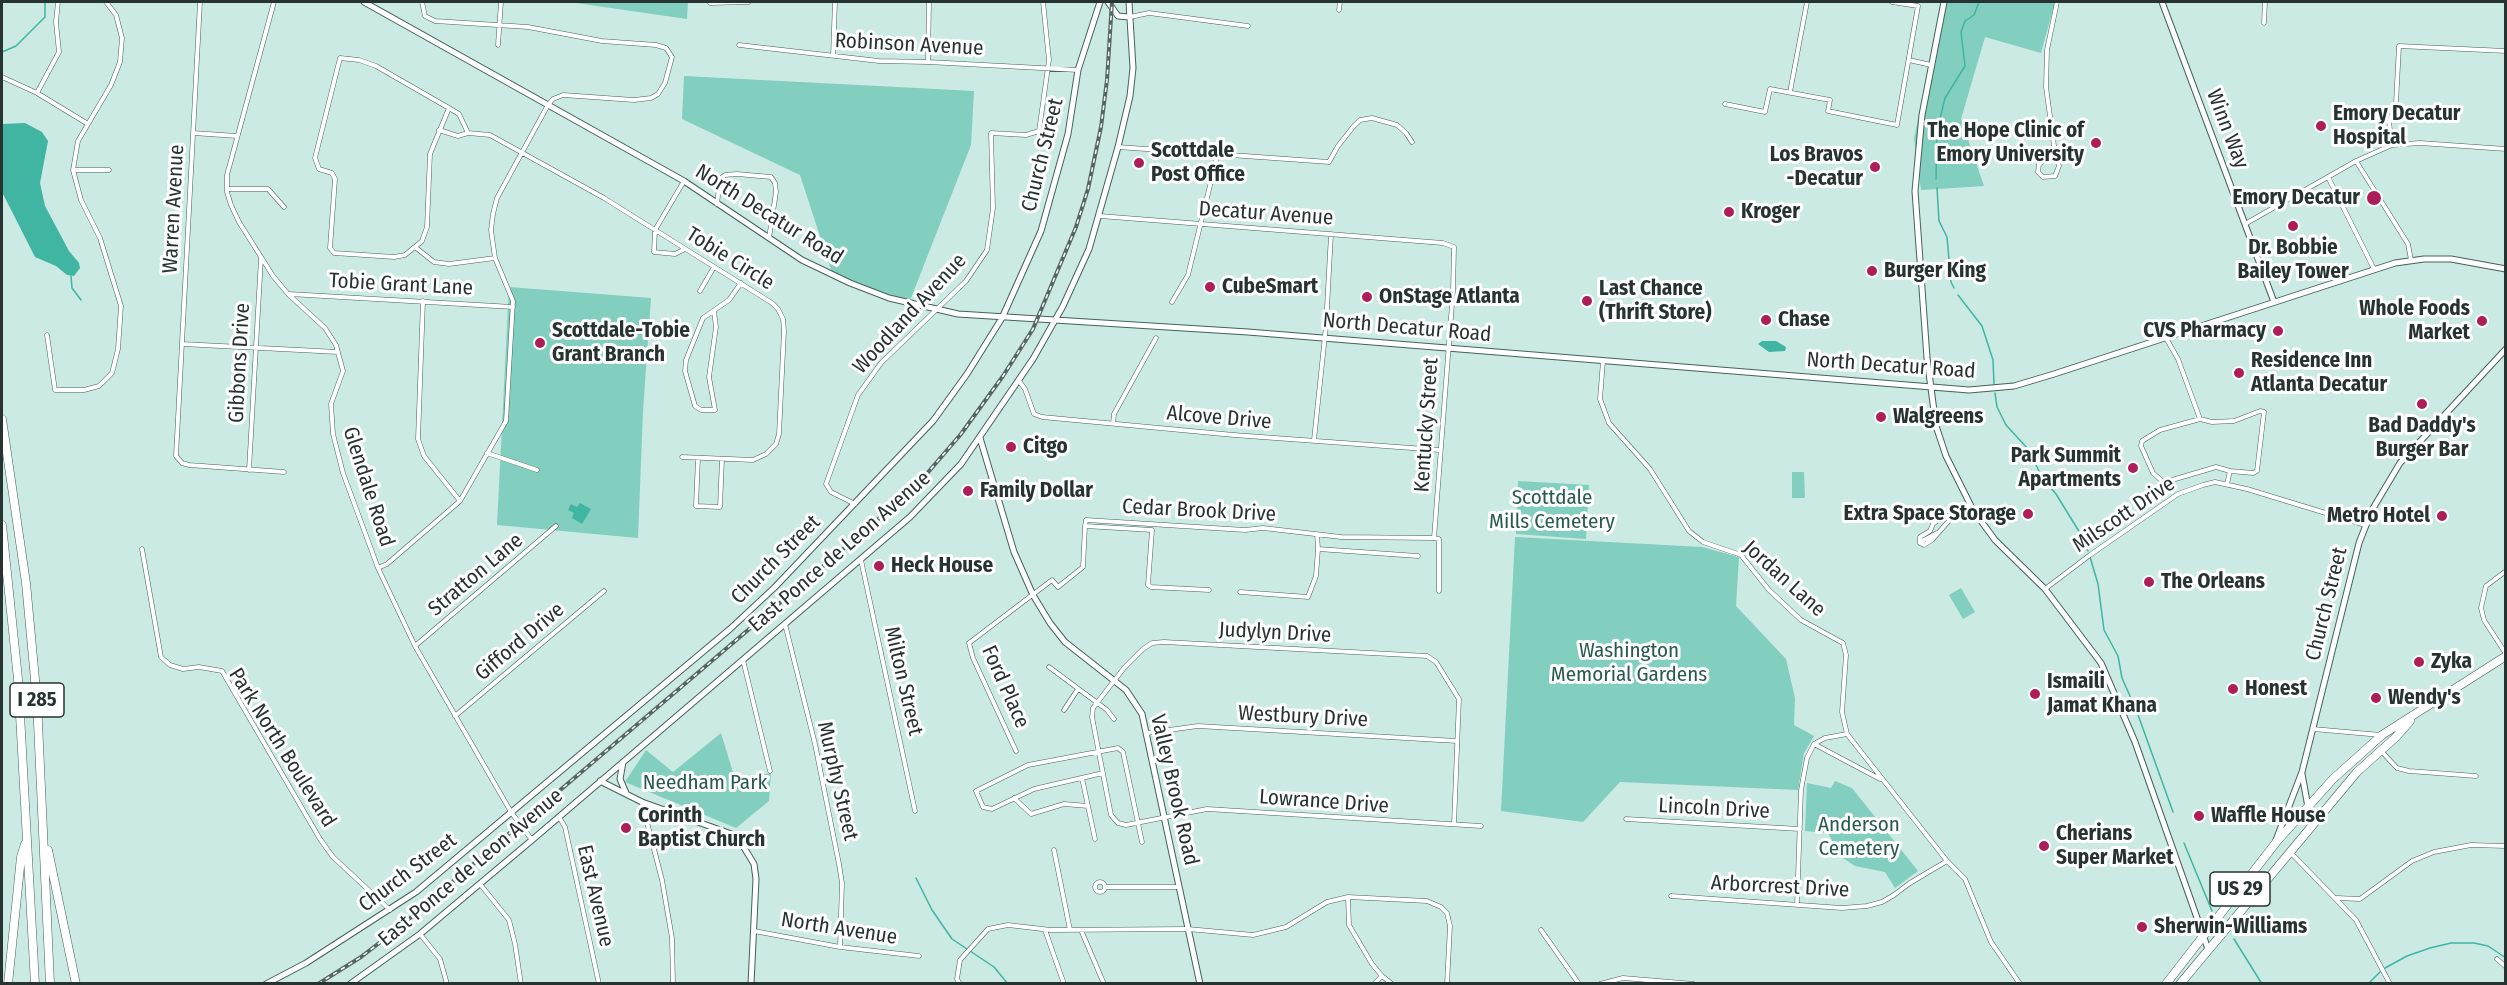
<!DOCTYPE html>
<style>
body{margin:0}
#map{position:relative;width:2507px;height:985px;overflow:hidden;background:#caeae3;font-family:"Fira Sans Condensed",sans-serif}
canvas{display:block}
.frame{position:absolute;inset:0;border:3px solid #273331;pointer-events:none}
</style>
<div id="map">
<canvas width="2507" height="985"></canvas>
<div class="frame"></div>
</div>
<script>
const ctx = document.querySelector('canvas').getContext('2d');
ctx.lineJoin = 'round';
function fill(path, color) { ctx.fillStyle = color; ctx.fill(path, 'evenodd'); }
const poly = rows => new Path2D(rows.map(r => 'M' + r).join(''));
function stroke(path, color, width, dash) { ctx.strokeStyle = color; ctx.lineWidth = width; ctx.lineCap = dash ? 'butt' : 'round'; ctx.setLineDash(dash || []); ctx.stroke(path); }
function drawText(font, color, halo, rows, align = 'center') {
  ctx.font = font + ' "Fira Sans Condensed",sans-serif'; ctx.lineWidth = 6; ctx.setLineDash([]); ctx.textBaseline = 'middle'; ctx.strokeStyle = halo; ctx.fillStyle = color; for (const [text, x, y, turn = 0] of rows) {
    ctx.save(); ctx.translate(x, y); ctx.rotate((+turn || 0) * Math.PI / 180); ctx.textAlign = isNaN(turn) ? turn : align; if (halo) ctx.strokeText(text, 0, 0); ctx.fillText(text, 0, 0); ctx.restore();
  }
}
const green = poly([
 [569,2,688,2,687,19],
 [1943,2,2055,2,2041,53,1985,37,1961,119,1984,186,1921,190,1914,138],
 [684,76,974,91,971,145,909,303,860,286,832,273,800,175,682,119],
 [509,287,651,298,643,411,638,538,497,525],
 [1792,472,1804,472,1805,498,1792,498],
 [1518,481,1589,485,1586,539,1516,534],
 [1515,537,1702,547,1739,557,1736,606,1786,659,1795,698,1794,725,1814,736,1804,753,1798,790,1620,782,1583,822,1501,811],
 [1961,588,1975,612,1963,619,1949,595],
 [721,733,735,779,771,773,769,801,736,828,625,782,646,750,673,772],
 [1835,781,1852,788,1918,871,1895,888,1885,872,1855,866,1840,856,1828,833,1805,831,1807,783,1831,788]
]);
const water = poly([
 [25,123,42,132,48,141,40,183,45,206,69,251,79,263,80,268,74,276,67,275,56,266,35,257,2,192,2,124],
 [1762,341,1776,341,1786,347,1785,351,1769,352,1758,344],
 [580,503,591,509,582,524,572,518,574,513,568,510,571,504,577,507]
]);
const stream = poly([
 [2,52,16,46,45,17,45,2],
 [1936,179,1937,131,1945,98,1965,66,1961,32,1965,21,1974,15,1979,2],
 [1937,188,1939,221,1947,237,1951,282,1954,288],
 [71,276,72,288,81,300],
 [1958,295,1982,326,1993,360,1994,384],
 [1995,393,1997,407,2006,425,2028,449,2043,479,2056,494,2080,533,2088,551],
 [2090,557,2098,584,2104,630,2118,656,2122,678,2137,712,2173,812],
 [2184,843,2212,911],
 [916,878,932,910,952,939,994,967,1008,984],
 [2234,939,2262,984],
 [2385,968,2407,956,2430,948,2451,943,2474,943,2488,946,2506,958],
 [2368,984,2380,972]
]);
const street = poly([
 [200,2,176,456,182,463,189,465,284,472],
 [274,2,227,175,227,192,231,205,239,222,273,276,288,294,325,328,336,345,343,371,331,404,333,434,343,473,378,568,415,646,511,812,532,840],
 [710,3,749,2],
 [1339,10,1340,2],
 [1130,17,1149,13,1248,26],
 [2264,23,2265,2],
 [498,45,501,2],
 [739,45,879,61,928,62,1078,70],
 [833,56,835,2],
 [1909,60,1931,65],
 [928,62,929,2],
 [2,77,37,93,88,124],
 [1790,92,1807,2],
 [37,93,59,52,56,22,58,2],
 [1725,104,1765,112,1770,89,1830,100,1828,111,1897,125,1918,6,1892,2],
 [449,108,430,154,427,227,422,241,405,255,394,257,334,253,330,248,335,179,332,173,319,169,315,158,340,58,359,60,376,66,449,108,459,114,468,133,490,135,604,198,772,303,778,309,783,319,784,331,779,434,776,444,766,454,753,460,682,457],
 [439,130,458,136,468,133],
 [193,133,237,136],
 [2392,145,2389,122,2396,103,2399,46,2506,51],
 [1118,147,1329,162,1338,146,1353,127,1360,120,1372,118,1397,125,1406,133,1412,142],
 [2055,153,2039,164,2038,172,2043,177,2055,176,2059,166,2055,153,2046,87,2047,50,2057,2],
 [2356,161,2408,244,2411,260],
 [73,170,109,170],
 [2328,177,2374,269],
 [684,181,655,230,654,252,675,254,685,249],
 [227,189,268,189,284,207],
 [717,204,720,179,725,175,737,174,771,177,775,183,776,192,769,238],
 [1100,216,1443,243,1454,247,1453,291,1434,538,1439,539,1439,591],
 [2245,224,2356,161,2392,145,2420,143,2506,149],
 [415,247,434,262,449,264,495,258],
 [700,291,714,267],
 [289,294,513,307],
 [423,301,418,439,424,456,460,501],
 [1172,302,1188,275,1218,153],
 [714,311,716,327,709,377,715,410,701,410,695,406,685,371,686,360,703,318,729,300,741,283],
 [47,335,55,390,84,390,99,386,112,373,118,349,121,306,100,238,81,200,73,170,78,141,111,85,120,62,122,38,116,15,106,2],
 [2166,338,2178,359,2200,419],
 [182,344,338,352],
 [1603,361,1600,399,1609,423,1650,469,1689,531,1703,542,1741,555,1769,590,1801,620,1843,643,1846,655,1842,712,1847,734,1947,861,1965,879,1991,942,2020,984],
 [1019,381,1025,389,1034,414,1042,417,1234,435,1439,450],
 [1113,424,1114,414,1156,338],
 [1314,440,1326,326,1331,234],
 [487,453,537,470],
 [698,458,696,506,720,507,722,459],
 [249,470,261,258],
 [2227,484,2230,471,2253,473,2257,471,2264,412,2260,411,2234,421,2212,422,2200,419,2160,430,2142,441,2141,446,2153,473,2162,481,2172,480,2216,467,2230,471],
 [855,504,831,492,826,484,858,395,881,363,966,281,987,250,993,208,991,133,1026,135,1039,131,1049,60,1043,2],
 [1085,526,1086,520,1245,530,1263,528,1341,537,1434,538],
 [1317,534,1318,549],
 [1920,542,1937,533],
 [1920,543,1920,537,1930,531,1933,524,1942,517,1955,514,1970,505],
 [1920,543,1924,545,1932,540,1954,515],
 [142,549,161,657,170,665,183,669,199,667,222,671,320,839,333,857,390,910],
 [861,560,915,811],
 [378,568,387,564,460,501,506,421,513,301,495,258,491,230,493,214,497,198,548,105,553,99,563,95,634,100,651,98,658,94,665,83,672,57,666,48,656,45,602,41,528,27,435,21,425,16,422,2],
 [2506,571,2486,586,2481,608,2484,620,2506,654],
 [2045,589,2090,555,2178,494,2203,485,2215,482,2247,489,2365,525],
 [1240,592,1308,597,1316,576,1318,549,1418,556],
 [785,624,815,744,839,864,842,883,840,947],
 [415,646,556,526],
 [743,660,770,771],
 [1049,667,1107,710,1114,719],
 [1064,710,1078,689],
 [455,716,604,591],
 [2313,729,2381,735],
 [1147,733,1198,726,1457,741],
 [1814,744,1880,779],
 [1016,751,973,658,969,643,1052,580,1058,587,1083,567,1085,526,1152,530,1148,585,1151,587,1209,590],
 [2382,752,2397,768,2409,771,2476,776],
 [1103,773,1034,789,992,809,983,807,976,791,1028,765,1118,748,1123,752,1142,842],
 [1082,778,1095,839],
 [1014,798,1031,814,1064,804,1088,806],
 [642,803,662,880,672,938,673,984],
 [559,817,565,827,599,984],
 [1626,819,1800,829],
 [1454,824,1459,699,1436,662,1427,656,1164,642,1152,643,1143,649,1124,668,1093,708,1092,717,1111,815,1118,823,1126,825,1207,809,1481,826],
 [1054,850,1070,930],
 [2290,852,2356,920,2390,984],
 '1095 887a5 5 0 1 1 10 0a5 5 0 1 1-10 0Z',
 [480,884,509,920,515,944,521,984],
 [1105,887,1179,887],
 [1671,896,1842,908,1867,906,1882,902,1894,895,1910,883,1947,861],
 [1348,897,1349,925,1372,964,1382,976,1392,984],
 [2337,898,2360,899,2412,861,2434,852,2471,845,2506,846],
 [1797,905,1801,790,1807,758,1814,744,1825,738,1847,734],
 [1045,930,1064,984],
 [1081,930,1104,984],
 [1541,930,1579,984],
 [754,931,840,947,919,956],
 [420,934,440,959,447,984],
 [2497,959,2506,967],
 [960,984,957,979,960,960,988,929,1008,925,1051,930,1188,929,1253,935,1286,927,1327,902,1348,897,1427,901,1441,907,1447,913,1450,926,1447,984],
 [1374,984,1382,976],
 [1600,984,1623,978,1694,984]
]);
const secondary = poly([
 [364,2,684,181,802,260,850,283,889,298,958,314,1248,332,1969,390,2014,386,2054,374,2395,263,2424,259,2451,259,2506,269],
 [1108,2,1118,16,1129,17],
 [1944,2,1922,115,1915,191,1927,358,1936,426,1946,456,1973,510,1995,540,2045,589,2101,663,2135,742,2208,949],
 [2162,2,2274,302],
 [980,438,1014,552,1033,595,1050,623,1065,642,1126,690,1142,714,1200,984],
 [623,762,620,779,626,793],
 [2302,774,2308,807,2316,820],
 [600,781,642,802,737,836,754,864,756,879,751,984],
 [2276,840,2302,772,2359,543,2372,510,2400,463,2506,349],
 [266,984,306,963,416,892,730,629,775,587,933,421,967,374,1002,318,1041,231,1068,134,1078,70,1100,2],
 [350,984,420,934,532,840,910,517,961,464,1033,359,1063,306,1089,249,1118,147,1130,96,1133,68,1129,2]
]);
const highway = poly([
 [2,419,26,583,37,701,50,984],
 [2,525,18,679,35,984],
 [48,850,76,984],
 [8,984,21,857,25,844],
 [2166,984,2278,840,2333,779,2382,735,2506,656],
 [2180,984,2357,772,2396,737,2410,721]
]);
const rail = poly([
 [318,984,361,957,396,930,883,515,924,477,961,434,1003,376,1033,329,1076,227,1088,189,1101,127,1107,80,1112,2]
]);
const markers = [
 [2321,126,6,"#ad1e59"],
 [2096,143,6,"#ad1e59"],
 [1139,163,6,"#ad1e59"],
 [1875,167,6,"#ad1e59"],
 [2374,198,8,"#ad1e59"],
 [1729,212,6,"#ad1e59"],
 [2293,226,6,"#ad1e59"],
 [1872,271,6,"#ad1e59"],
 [1210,287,6,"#ad1e59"],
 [1367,297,6,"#ad1e59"],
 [1587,301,6,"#ad1e59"],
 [1766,320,6,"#ad1e59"],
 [2482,321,6,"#ad1e59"],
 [2278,331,6,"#ad1e59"],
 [540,343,6,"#ad1e59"],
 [2239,373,6,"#ad1e59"],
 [2422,404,6,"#ad1e59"],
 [1881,417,6,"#ad1e59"],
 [1011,447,6,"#ad1e59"],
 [2133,468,6,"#ad1e59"],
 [968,491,6,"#ad1e59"],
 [2028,514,6,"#ad1e59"],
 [2442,516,6,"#ad1e59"],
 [879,566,6,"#ad1e59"],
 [2149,582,6,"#ad1e59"],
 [2419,662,6,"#ad1e59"],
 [2233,689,6,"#ad1e59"],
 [2035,694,6,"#ad1e59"],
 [2376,698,6,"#ad1e59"],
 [2199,816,6,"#ad1e59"],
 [626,828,6,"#ad1e59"],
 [2044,846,6,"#ad1e59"],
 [2142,927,6,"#ad1e59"]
];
const shields = [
 [37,700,54],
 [2240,889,60]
];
const shieldNames = [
 ["I 285",37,700],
 ["US 29",2240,889]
];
const streetNames = [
 ["Robinson Avenue",909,45,3],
 ["Winn Way",2227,129,69],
 ["Church Street",1043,155,-76],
 ["Warren Avenue",174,209,-87],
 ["Decatur Avenue",1266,214,4],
 ["North Decatur Road",769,215,32],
 ["Tobie Circle",730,259,32],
 ["Tobie Grant Lane",401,285,3],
 ["Woodland Avenue",910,314,-47],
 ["North Decatur Road",1407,328,5],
 ["Gibbons Drive",240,363,-87],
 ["North Decatur Road",1891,366,4],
 ["Alcove Drive",1219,418,5],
 ["Kentucky Street",1427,425,-86],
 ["Glendale Road",368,487,72],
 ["Cedar Brook Drive",1199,511,3],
 ["Milscott Drive",2124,515,-34],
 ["East Ponce de Leon Avenue",840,552,-41],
 ["Church Street",776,560,-45],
 ["Stratton Lane",476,575,-40],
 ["Jordan Lane",1784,579,42],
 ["Church Street",2327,604,-76],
 ["Judylyn Drive",1275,633,3],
 ["Gifford Drive",520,642,-40],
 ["Milton Street",903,681,77],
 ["Ford Place",1005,687,66],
 ["Westbury Drive",1303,717,3],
 ["Park North Boulevard",282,748,58],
 ["Murphy Street",837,781,77],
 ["Valley Brook Road",1174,790,77],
 ["Lowrance Drive",1324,802,4],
 ["Lincoln Drive",1714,809,3],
 ["East Ponce de Leon Avenue",471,868,-40],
 ["Church Street",408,873,-37],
 ["Arborcrest Drive",1780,887,3],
 ["East Avenue",595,896,77],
 ["North Avenue",839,929,9]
];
const poiNames = [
 ["Emory Decatur",2333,114],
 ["Hospital",2333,138],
 ["The Hope Clinic of",2084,131,"right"],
 ["Emory University",2084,155,"right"],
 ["Scottdale",1151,151],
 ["Post Office",1151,175],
 ["Los Bravos",1863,155,"right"],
 ["-Decatur",1863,179,"right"],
 ["Emory Decatur",2360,198,"right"],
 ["Kroger",1741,212],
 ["Dr. Bobbie",2293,248,"center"],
 ["Bailey Tower",2293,272,"center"],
 ["Burger King",1884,271],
 ["CubeSmart",1222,287],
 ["Last Chance",1599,289],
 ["(Thrift Store)",1599,313],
 ["OnStage Atlanta",1379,297],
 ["Whole Foods",2470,309,"right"],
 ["Market",2470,333,"right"],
 ["Chase",1778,320],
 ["Scottdale-Tobie",552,331],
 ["Grant Branch",552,355],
 ["CVS Pharmacy",2266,331,"right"],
 ["Residence Inn",2251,361],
 ["Atlanta Decatur",2251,385],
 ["Walgreens",1893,417],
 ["Bad Daddy's",2422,426,"center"],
 ["Burger Bar",2422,450,"center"],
 ["Citgo",1023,447],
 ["Park Summit",2121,456,"right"],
 ["Apartments",2121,480,"right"],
 ["Family Dollar",980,491],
 ["Extra Space Storage",2016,514,"right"],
 ["Metro Hotel",2430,516,"right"],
 ["Heck House",891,566],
 ["The Orleans",2161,582],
 ["Zyka",2431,662],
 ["Ismaili",2047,682],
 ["Jamat Khana",2047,706],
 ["Honest",2245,689],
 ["Wendy's",2388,698],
 ["Corinth",638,816],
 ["Baptist Church",638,840],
 ["Waffle House",2211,816],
 ["Cherians",2056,834],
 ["Super Market",2056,858],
 ["Sherwin-Williams",2154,927]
];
const parkNames = [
 ["Scottdale",1552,498],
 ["Mills Cemetery",1552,522],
 ["Washington",1629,651],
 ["Memorial Gardens",1629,675],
 ["Needham Park",705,783],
 ["Anderson",1859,825],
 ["Cemetery",1859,849]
];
fill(green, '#82cebf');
fill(water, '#3fb5a2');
stroke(stream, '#3fb5a2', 1.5);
stroke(street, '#45615b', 5);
stroke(secondary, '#45615b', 7);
stroke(highway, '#45615b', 9);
stroke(street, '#fff', 4);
stroke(secondary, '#fff', 5);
stroke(highway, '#fff', 8);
stroke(rail, '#546662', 4);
stroke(rail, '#fff', 1.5, [4.5]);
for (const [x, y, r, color] of markers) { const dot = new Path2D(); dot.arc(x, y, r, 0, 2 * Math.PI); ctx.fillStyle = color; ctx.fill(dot); stroke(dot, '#fff', 2); }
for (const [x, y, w] of shields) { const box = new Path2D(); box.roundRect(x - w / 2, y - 17, w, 34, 4.5); ctx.fillStyle = '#fff'; ctx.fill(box); stroke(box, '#273331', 1.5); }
drawText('bold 20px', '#273331', null, shieldNames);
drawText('21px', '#273331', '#fff', streetNames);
drawText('bold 21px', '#273331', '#fff', poiNames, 'left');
drawText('21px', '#295a51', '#fff', parkNames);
</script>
